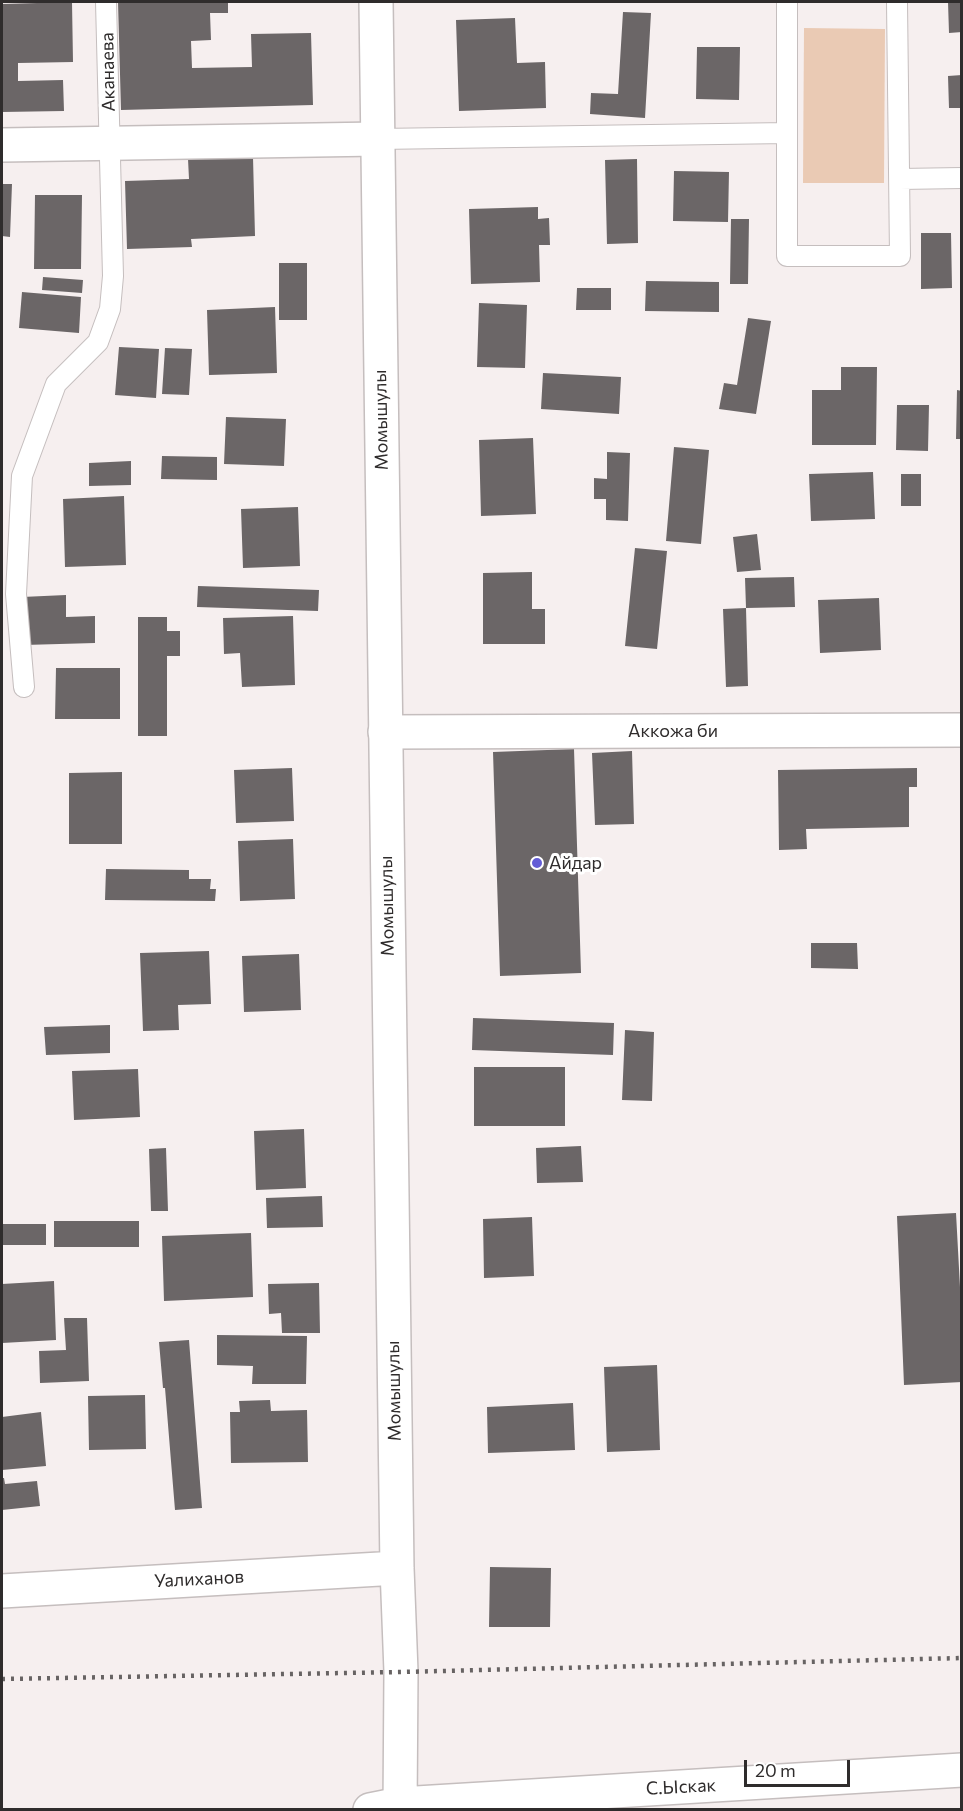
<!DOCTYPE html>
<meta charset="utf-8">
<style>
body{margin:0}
#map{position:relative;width:963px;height:1811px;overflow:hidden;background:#f6efef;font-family:Commissioner,sans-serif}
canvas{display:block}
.frame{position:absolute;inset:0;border:3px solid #2f2c2c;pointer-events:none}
.scale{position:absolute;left:744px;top:1760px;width:106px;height:27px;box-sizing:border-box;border:3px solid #2f2c2c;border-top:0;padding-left:8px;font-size:18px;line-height:21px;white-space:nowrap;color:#2f2c2c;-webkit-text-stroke:4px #fff;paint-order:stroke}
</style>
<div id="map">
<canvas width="963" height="1811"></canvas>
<div class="frame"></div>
<div class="scale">20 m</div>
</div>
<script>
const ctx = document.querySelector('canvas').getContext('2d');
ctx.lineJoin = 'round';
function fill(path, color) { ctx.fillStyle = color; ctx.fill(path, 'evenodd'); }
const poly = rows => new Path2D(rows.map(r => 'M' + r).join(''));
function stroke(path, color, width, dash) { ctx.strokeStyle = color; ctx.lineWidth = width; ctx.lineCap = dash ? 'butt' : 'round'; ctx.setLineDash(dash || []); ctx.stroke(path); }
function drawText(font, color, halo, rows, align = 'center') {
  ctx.font = font + ' Commissioner,sans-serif'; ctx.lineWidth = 6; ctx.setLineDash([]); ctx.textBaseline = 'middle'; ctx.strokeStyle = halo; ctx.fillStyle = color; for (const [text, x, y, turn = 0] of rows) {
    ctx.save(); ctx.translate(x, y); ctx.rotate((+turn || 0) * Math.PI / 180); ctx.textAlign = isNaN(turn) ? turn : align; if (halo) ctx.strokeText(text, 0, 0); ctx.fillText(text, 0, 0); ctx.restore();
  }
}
const green = poly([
 [804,28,885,29,884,183,803,183]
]);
const building = poly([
 [72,2,73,62,18,63,18,81,63,80,64,111,2,112,2,4],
 [118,2,228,2,228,13,210,13,211,40,191,41,192,68,252,67,251,34,311,33,313,105,121,110],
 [948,2,962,2,962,32,949,33],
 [623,12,651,13,645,118,590,114,591,93,618,94],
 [515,18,517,63,545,62,546,108,459,111,456,20],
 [697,47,740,47,739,100,696,99],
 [962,75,962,108,949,108,948,76],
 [253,157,255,236,191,239,192,247,127,249,125,181,189,179,188,159],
 [637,159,638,243,607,244,605,160],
 [674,171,729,172,728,222,673,221],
 [2,184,12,184,10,237,2,236],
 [35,195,82,195,81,269,34,269],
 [538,207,538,219,549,218,550,245,539,245,540,282,471,284,469,209],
 [731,219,749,219,748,284,730,284],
 [921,233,951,233,952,288,921,289],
 [279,263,307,263,307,320,279,320],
 [43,277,83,280,82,293,42,290],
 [646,281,719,282,719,312,645,311],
 [577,288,611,288,611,310,576,310],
 [22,292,81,297,79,333,19,328],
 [479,303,527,305,525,368,477,367],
 [275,307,277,373,209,375,207,310],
 [748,318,771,321,756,414,719,409,724,383,737,385],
 [119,347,159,349,156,398,115,395],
 [165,348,192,349,189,395,162,394],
 [841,367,877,367,876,445,812,445,812,390,841,390],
 [543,373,621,377,619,414,541,409],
 [957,390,962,391,962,439,956,439],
 [897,405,929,405,928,451,896,450],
 [226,417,286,419,284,466,224,464],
 [533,438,536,514,481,516,479,440],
 [674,447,709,450,701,544,666,541],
 [607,452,630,453,628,521,606,520,606,499,594,499,594,478,607,479],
 [162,456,217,457,217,480,161,479],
 [131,461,131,485,89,486,89,463],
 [873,472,875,519,811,521,809,474],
 [901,474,921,474,921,506,901,506],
 [124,496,126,565,65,567,63,499],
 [298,507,300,566,243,568,241,509],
 [757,534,761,570,737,572,733,537],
 [635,548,667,551,657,649,625,646],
 [532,572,532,609,545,609,545,644,483,644,483,573],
 [794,577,795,607,746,608,745,578],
 [198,586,319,590,318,611,197,607],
 [66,595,66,617,95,616,95,643,24,645,22,597],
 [879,598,881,650,820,653,818,600],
 [746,608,748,686,726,687,723,609],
 [293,616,295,685,242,687,240,653,224,654,223,618],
 [138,617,167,617,167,631,180,631,180,656,167,656,167,736,138,736],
 [56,668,120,668,120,719,55,719],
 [574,749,581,973,500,976,493,752],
 [632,751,634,824,595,825,592,753],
 [292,768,294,821,236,823,234,770],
 [917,768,917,787,909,787,909,827,806,829,807,849,779,850,778,770],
 [122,772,122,844,69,844,69,773],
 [293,839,295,899,240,901,238,841],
 [106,869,189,870,189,879,211,879,210,889,216,889,215,901,105,900],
 [811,943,857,943,858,969,811,968],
 [209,951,211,1004,178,1005,179,1030,143,1031,140,953],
 [299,954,301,1010,244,1012,242,956],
 [473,1018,614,1023,613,1055,472,1050],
 [110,1025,110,1053,46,1055,44,1027],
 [625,1030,654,1032,652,1101,622,1100],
 [474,1067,565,1067,565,1126,474,1126],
 [138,1069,140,1117,74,1120,72,1071],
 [304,1129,306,1188,256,1190,254,1131],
 [581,1146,583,1182,537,1183,536,1148],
 [166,1148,168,1211,151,1211,149,1149],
 [322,1196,323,1227,267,1228,266,1198],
 [956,1213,962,1324,962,1382,904,1385,897,1216],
 [532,1217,534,1276,484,1278,483,1219],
 [54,1221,139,1221,139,1247,54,1247],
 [2,1224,46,1224,46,1245,2,1245],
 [251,1233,253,1297,164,1301,162,1236],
 [54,1281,56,1340,2,1343,2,1284],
 [319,1283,320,1333,282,1333,281,1313,269,1314,268,1284],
 [64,1318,87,1318,89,1381,40,1383,39,1351,66,1350],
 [217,1335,307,1336,306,1384,252,1384,253,1366,217,1365],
 [189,1340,202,1508,175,1510,165,1388,163,1388,159,1342],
 [657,1365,660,1450,607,1452,604,1367],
 [145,1395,146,1449,89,1450,88,1396],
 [270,1400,271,1411,307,1410,308,1462,231,1463,230,1412,240,1412,239,1401],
 [573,1403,575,1450,488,1453,487,1407],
 [41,1412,46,1466,2,1470,2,1417],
 [2,1478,4,1478,5,1484,37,1481,40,1506,2,1510],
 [490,1567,551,1568,550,1627,489,1627]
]);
const lane = poly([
 [787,2,787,256,900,256,897,2],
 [378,139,787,133],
 [900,179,962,178],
 [24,687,16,594,22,476,56,384,98,342,110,309,113,276,106,2]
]);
const street = poly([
 [2,145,378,139],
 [385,732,962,730],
 [370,1810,400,1804]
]);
const secondary = poly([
 [376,2,397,1568,401,1672,400,1810],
 [2,1591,397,1568],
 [400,1804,962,1770]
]);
const rail = poly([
 [2,1679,401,1672,962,1658]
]);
const markers = [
 [537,863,6,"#645dd6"]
];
const streetNames = [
 ["Аканаева",108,72,-91],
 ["Момышулы",381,420,-91],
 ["Аккожа би",673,731],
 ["Момышулы",387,906,-91],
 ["Момышулы",394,1391,-91],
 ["Уалиханов",199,1579,-3],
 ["С.Ыскак",681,1787,-3]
];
const poiNames = [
 ["Айдар",549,863]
];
fill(green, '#eacab4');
fill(building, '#6b6667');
stroke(lane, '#c5bebe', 22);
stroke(street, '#c5bebe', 36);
stroke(secondary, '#c5bebe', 36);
stroke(lane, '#fff', 20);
stroke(street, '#fff', 33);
stroke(secondary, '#fff', 33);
stroke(rail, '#676363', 4.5, [3, 6]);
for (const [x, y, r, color] of markers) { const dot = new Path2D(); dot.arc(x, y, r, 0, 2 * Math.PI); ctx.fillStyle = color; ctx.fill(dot); stroke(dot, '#fff', 2); }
drawText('18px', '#2f2c2c', '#fff', streetNames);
drawText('18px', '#2f2c2c', '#fff', poiNames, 'left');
</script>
